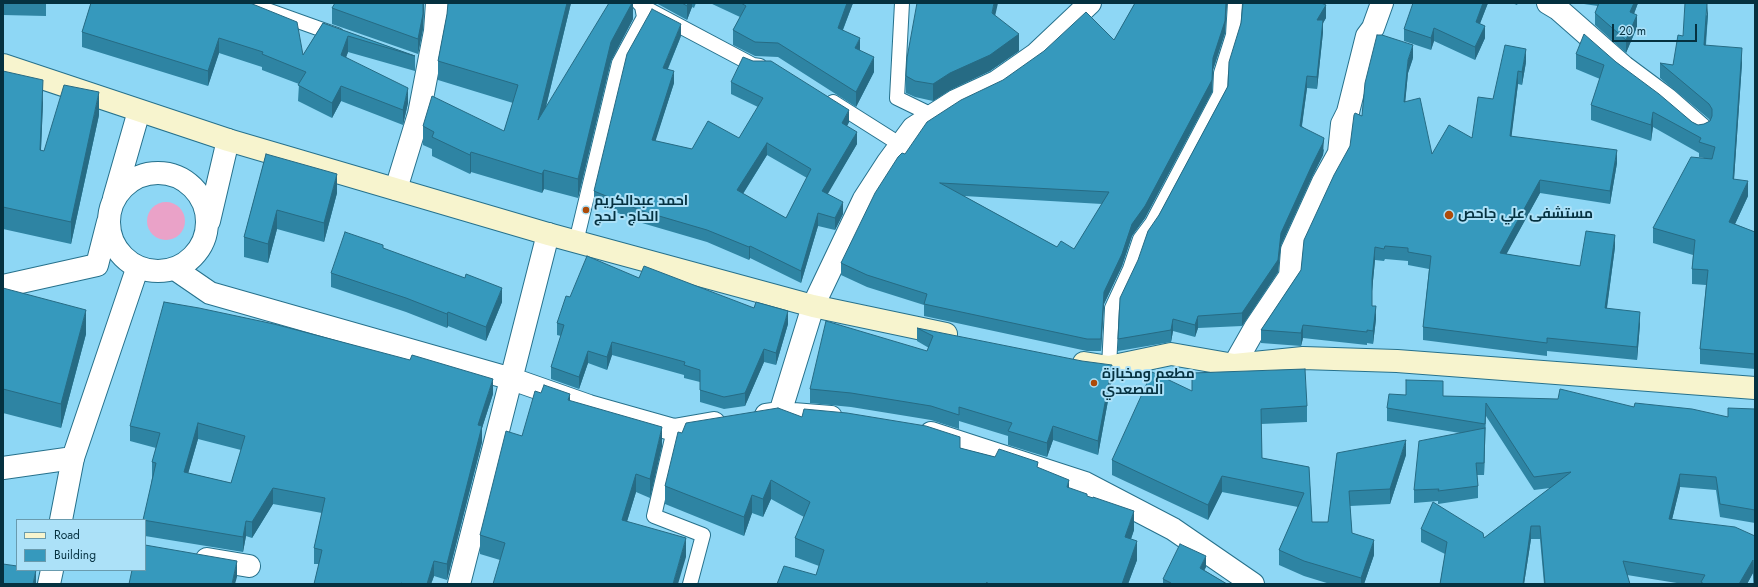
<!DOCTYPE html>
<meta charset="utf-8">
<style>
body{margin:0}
#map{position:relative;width:1758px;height:587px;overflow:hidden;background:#8ed7f5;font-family:Jost,sans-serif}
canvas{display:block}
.frame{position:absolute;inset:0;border:4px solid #053140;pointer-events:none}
.legend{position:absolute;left:16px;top:519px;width:130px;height:52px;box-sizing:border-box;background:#ace1f8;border:1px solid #699bae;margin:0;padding:5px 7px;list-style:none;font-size:12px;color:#053140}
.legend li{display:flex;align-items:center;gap:8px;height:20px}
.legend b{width:20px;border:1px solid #699bae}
.scale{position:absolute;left:1612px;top:24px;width:85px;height:18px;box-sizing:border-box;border:2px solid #053140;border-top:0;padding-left:5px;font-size:12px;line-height:14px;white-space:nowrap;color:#053140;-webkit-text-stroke:3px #ace1f8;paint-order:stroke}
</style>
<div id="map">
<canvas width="1758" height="587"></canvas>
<div class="frame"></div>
<ul class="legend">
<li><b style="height:5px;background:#f7f4ce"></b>Road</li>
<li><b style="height:11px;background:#3699bd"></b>Building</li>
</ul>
<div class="scale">20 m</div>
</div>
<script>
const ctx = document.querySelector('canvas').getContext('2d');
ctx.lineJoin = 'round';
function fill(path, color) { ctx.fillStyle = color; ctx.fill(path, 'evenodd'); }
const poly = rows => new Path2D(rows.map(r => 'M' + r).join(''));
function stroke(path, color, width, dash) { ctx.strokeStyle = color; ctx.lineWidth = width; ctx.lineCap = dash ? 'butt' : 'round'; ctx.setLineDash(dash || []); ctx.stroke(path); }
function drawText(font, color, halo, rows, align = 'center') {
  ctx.font = font + ' Jost,Cairo,sans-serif'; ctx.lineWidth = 4; ctx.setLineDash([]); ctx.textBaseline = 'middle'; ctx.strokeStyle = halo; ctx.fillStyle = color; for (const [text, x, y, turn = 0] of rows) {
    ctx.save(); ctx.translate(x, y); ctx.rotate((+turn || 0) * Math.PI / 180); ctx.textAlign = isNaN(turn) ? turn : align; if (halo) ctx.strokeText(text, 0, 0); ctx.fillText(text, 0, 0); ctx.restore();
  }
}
const green = poly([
 '147 221a19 19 0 1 1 38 0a19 19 0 1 1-38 0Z'
]);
const service = poly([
 [902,3,897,98,932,115],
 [253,5,337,35],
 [642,6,753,65,760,66],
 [833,102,901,145],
 [576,242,619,63,644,17,642,6,639,3],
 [1109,367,1112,308,1130,269,1140,239,1152,223,1220,94,1221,73,1233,35,1235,3],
 [674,430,654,516,703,535,690,584]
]);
const minor = poly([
 [1548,3,1558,9,1624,67,1667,99,1700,128],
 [396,189,419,114,435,31,437,3],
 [175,269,210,293,512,379,589,406,674,430,714,423],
 [1234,365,1255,328,1290,276,1292,250,1323,182,1339,153,1342,124,1348,112,1367,36,1373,28,1382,3],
 [780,413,813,306,864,199,888,162,913,128,955,101,996,82,1036,54,1090,3],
 [766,415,780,413,831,417],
 [931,433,1085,483,1173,529,1253,584],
 [61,520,73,458],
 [207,559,249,566],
 [49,584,52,570],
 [459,584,548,234]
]);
const tertiary = poly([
 '109 222a49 49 0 1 1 98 0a49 49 0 1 1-98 0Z',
 [114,198,139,111],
 [209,221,228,140],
 [3,286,97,265,108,222],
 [3,468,73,458,137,269]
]);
const secondary = poly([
 [3,65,228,140,548,234,813,306,946,334],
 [1084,363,1109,367,1171,354,1234,365,1303,358,1397,361,1755,388]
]);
const wall = poly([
 [3,3,46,3,46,16,3,15],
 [91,3,303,55,323,23,415,56,415,71,348,52,346,57,408,103,403,125,341,101,332,118,298,101,299,84,262,70,262,67,219,53,208,86,82,47,82,32],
 [424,3,423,29,418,54,332,24,332,8],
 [571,3,546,107,633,3,633,19,611,61,578,198,544,189,542,193,471,172,470,174,432,156,432,149,423,145,423,126,504,131,513,103,438,80,438,61,447,14],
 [656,3,696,3,694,8,692,7,687,20],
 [710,3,853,3,843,30,860,50,874,72,856,107,778,57,755,56,733,45,733,30,740,17],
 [1134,3,1227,3,1225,33,1213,70,1212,92,1145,218,1132,236,1122,266,1104,304,1101,351,1087,351,924,316,924,305,867,287,841,275,841,263,905,154,1114,40,1135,3],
 [964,196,1102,204,1074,249,1057,247],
 [1488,3,1480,23,1485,38,1475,60,1434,41,1431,50,1404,41,1404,29],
 [1512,3,1518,3,1517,5],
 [1577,3,1638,3,1634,14,1637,27,1626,53,1595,25,1595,13,1598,6],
 [1325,5,1326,18,1323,23,1323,32,1317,89,1307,88,1302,126,1324,150,1323,155,1312,177,1281,245,1278,272,1242,326,1198,328,1195,337,1173,331,1171,342,1118,351,1118,339,1159,215,1228,86,1241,23],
 [1708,14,1706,45,1742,63,1734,179,1748,196,1735,224,1755,232,1755,369,1700,364,1700,349,1706,285,1692,284,1692,269,1693,255,1653,243,1653,228,1704,158,1699,157,1699,153,1653,127,1651,141,1591,120,1591,105,1600,79,1576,69,1576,54,1616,62,1692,122,1698,125,1704,124,1710,121,1709,119,1660,78,1660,63,1673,65,1683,36],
 [995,16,1019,51,990,71,950,90,933,101,915,97,906,93,906,76],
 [681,36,668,69,674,83,655,141,692,149,739,138,758,107,731,94,731,82,849,122,847,126,857,144,827,194,843,214,835,230,818,226,801,283,750,258,749,260,707,242,642,223,594,203,594,191],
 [767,155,807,178,786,218,743,194],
 [1413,58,1408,73,1405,102,1432,154,1472,138,1493,99,1526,62,1522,85,1518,84,1511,137,1617,163,1610,204,1540,193,1506,254,1580,266,1615,247,1607,308,1640,324,1637,360,1547,351,1547,356,1423,340,1423,327,1429,269,1408,265,1408,261,1385,259,1384,261,1375,260,1372,291,1372,306,1376,319,1373,344,1367,343,1367,345,1303,338,1301,346,1261,343,1261,330,1301,270,1362,116],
 [3,71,43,102,41,150,44,151,99,115,71,244,3,229],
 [266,154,337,193,324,242,277,229,268,263,244,257,244,237],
 [383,248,502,302,486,341,448,326,447,328,406,312,331,287,331,273],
 [639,278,788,324,776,365,764,362,745,406,724,409,700,402,700,382,684,378,684,375,612,355,607,370,588,363,579,389,551,379,551,367,561,336,557,335,557,323,570,297],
 [3,288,86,334,61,428,3,413],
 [917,328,1112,379,1098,455,1053,440,1047,457,1008,445,1008,436,959,421,959,429,931,420,851,407,810,403,810,389,927,351,929,348,917,341],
 [1192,391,1307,406,1307,422,1261,424,1262,458,1309,467,1312,522,1328,522,1337,453,1406,455,1390,504,1350,506,1352,533,1374,555,1364,584,1330,584,1304,576,1279,565,1279,550,1298,507,1222,492,1208,520,1112,475,1112,460],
 [541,393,570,401,662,446,650,498,636,492,627,521,686,557,500,560,480,554,480,535],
 [493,394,482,428,482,442,447,580,434,576,431,584,314,584,319,564,314,564,314,548,322,513,273,504,252,538,246,536,243,552,145,536,145,520,152,478,152,462,156,448,130,441,130,426],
 [198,439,241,450,231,483,188,473],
 [1443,396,1634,407,1728,417,1755,409,1755,523,1720,517,1716,490,1680,487,1672,519,1755,536,1755,584,1754,584,1753,573,1747,584,1683,584,1627,575,1630,584,1544,584,1540,539,1531,539,1524,584,1440,584,1445,554,1421,542,1421,529,1484,538,1550,488,1534,490,1486,416,1484,475,1477,475,1478,486,1478,498,1438,504,1438,501,1414,503,1414,490,1460,433,1387,421,1387,408],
 [802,417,960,448,1038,468,1069,488,1087,496,1134,530,1131,539,1137,560,1128,584,777,584,816,575,819,566,795,557,795,538,804,517,771,499,763,517,752,513,744,536,665,504,665,486,682,433],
 [1206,567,1204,570,1227,584,1163,584,1163,579]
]);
const shadedWall = poly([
 [423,3,424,3,424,9,423,29,418,54,418,39],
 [567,3,571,3,538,139,538,120],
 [632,3,633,3,633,19,611,61,578,198,578,179,611,42],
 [688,3,692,3,692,7,687,20,687,6],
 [847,3,853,3,838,42,838,28],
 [994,3,998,3,992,30,992,13],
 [1226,3,1227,3,1225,33,1213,70,1212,92,1145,218,1132,236,1122,266,1104,304,1101,351,1101,339,1104,292,1132,224,1213,58],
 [1483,3,1488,3,1476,34,1476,22],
 [1634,3,1638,3,1630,24,1630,12],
 [1708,3,1708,14,1704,61,1704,45],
 [1326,5,1326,18,1323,23,1323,32,1317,89,1317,20],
 [1637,15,1637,27,1626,53,1626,40],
 [681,24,681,36,663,80,663,68],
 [1485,26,1485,38,1475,60,1475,47],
 [1434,28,1434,41,1431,50,1431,38],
 [1019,34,1019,51,990,71,950,90,933,101,933,84,950,73],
 [348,36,348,52,341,71,341,55],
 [219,38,219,53,208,86,208,71],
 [860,38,860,53,855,48],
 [1413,45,1413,58,1408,73,1404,115,1404,102,1408,60],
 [1742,48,1742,63,1733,194,1733,179],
 [1526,49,1526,62,1522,85,1522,72],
 [874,57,874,72,856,107,856,92],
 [674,71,674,83,652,152,652,140],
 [1518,71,1518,84,1510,149,1510,136],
 [1307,76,1307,88,1300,138,1300,126],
 [43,80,43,102,40,172,40,150],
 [341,86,341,101,332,118,332,103],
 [408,88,408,103,403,125,403,110],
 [99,92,99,115,71,244,71,222],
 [849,110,849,122,842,136,842,123],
 [1653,112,1653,127,1651,141,1651,125],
 [857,132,857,144,822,204,822,191],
 [1324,138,1323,155,1312,177,1281,245,1278,272,1242,326,1242,313,1281,233],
 [767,143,767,155,737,203,737,190],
 [1617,150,1617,163,1610,204,1610,191],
 [471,152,471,172,470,174,470,155],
 [544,170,544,189,542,193,542,174],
 [337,174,337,193,324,242,324,223],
 [1540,180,1540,193,1500,266,1500,253],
 [1748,181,1748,196,1729,237,1729,222],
 [843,202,843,214,835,230,835,218],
 [277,210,277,229,268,263,268,244],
 [818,213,818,226,801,283,801,271],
 [1615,235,1615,247,1605,321,1605,308],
 [750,246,750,258,749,260,749,247],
 [1375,247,1375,260,1372,291,1372,279],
 [502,288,502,302,486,341,486,327],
 [1376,306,1376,319,1373,344,1373,331],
 [86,310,86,334,61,428,61,404],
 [788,311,788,324,776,365,776,353],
 [448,312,448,326,447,328,447,314],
 [1640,312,1640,324,1637,360,1637,347],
 [1198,316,1198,328,1195,337,1195,325],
 [1173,319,1173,331,1171,342,1171,330],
 [1303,325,1303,338,1301,346,1301,333],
 [612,342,612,355,607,370,607,357],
 [764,349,764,362,745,406,745,393],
 [588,351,588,363,579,389,579,377],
 [1112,365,1112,379,1098,455,1098,441],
 [493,379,493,394,482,428,482,442,447,580,447,564,478,425],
 [570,394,570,413,568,400],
 [198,423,198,439,184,488,184,472],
 [1053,426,1053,440,1047,457,1047,443],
 [662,427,662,446,650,498,650,479],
 [1485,428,1485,440,1484,475,1484,463],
 [1406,440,1406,455,1390,504,1390,489],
 [636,474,636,492,622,538,622,520],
 [1680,474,1680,487,1669,532,1669,519],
 [1222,476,1222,492,1208,520,1208,505],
 [771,480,771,499,763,517,763,499],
 [1069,480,1069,499,1067,487],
 [273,488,273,504,252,538,252,522],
 [752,495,752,513,744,536,744,517],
 [1134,511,1134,530,1125,556,1125,537],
 [246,521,246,536,243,552,243,537],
 [1531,526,1531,539,1524,584,1523,584],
 [686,538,686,557,678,584,673,584],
 [1374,540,1374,555,1364,584,1361,584,1361,578],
 [1137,541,1137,560,1128,584,1122,584],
 [1206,556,1206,567,1200,579,1200,568],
 [1753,560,1753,573,1747,584,1739,584],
 [237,561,237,577,235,584,232,584],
 [434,561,434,576,431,584,427,584],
 [36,570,36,584,33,584]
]);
const building = poly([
 [91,3,250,3,297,22,303,55,323,23,415,56,348,36,341,55,408,88,403,110,341,86,332,103,298,85,306,72,262,54,263,52,219,38,208,71,82,32,91,3],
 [335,3,423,3,423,14,418,39,332,8,335,3],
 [448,3,567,3,538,120,609,3,632,3,611,42,578,179,544,170,542,174,471,152,470,155,432,137,434,132,423,126,432,96,504,131,518,85,438,61,447,14,448,3],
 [682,3,688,3,687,6,682,3],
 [741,3,847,3,838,28,860,38,855,48,874,57,856,92,778,43,755,42,733,30,746,6,741,3],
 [917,3,994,3,992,13,1019,34,990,55,950,73,933,84,915,81,906,76,907,58,917,3],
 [1135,3,1226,3,1225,21,1213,58,1212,80,1145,206,1132,224,1122,254,1104,292,1101,339,1087,339,924,304,927,294,867,275,841,263,875,193,898,157,902,153,905,154,927,122,961,100,1003,80,1044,51,1086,12,1114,40,1135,3],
 [940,183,1109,192,1074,249,1061,241,1057,247,940,183],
 [1243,3,1321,3,1326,5,1317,20,1323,20,1317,77,1307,76,1300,126,1324,138,1323,143,1312,165,1281,233,1278,260,1242,313,1198,316,1195,325,1173,319,1171,330,1118,339,1120,298,1138,260,1148,231,1159,215,1228,86,1229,62,1241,23,1243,3],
 [1413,3,1483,3,1476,22,1485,26,1475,47,1434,28,1431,38,1404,29,1413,3],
 [1599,3,1634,3,1630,12,1637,15,1626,40,1595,13,1599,3],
 [1685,3,1707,3,1704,45,1742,48,1733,179,1748,181,1729,222,1755,232,1755,354,1700,349,1708,270,1692,269,1695,240,1653,228,1691,157,1712,159,1715,147,1699,142,1701,138,1653,112,1651,125,1591,105,1604,65,1576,54,1584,34,1616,62,1659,94,1692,122,1698,125,1704,124,1710,121,1712,116,1712,109,1709,104,1660,63,1673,65,1678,35,1683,36,1685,3],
 [652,9,681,24,663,68,674,71,652,140,692,149,708,121,739,138,763,98,731,82,743,57,753,61,771,61,849,110,842,123,857,132,822,191,843,202,835,218,818,213,801,271,750,246,749,247,707,230,642,211,594,191,627,54,652,9],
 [767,143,811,169,786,218,737,190,767,143],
 [1377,35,1382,35,1413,45,1408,60,1404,102,1420,98,1432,154,1449,125,1472,138,1478,97,1493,99,1505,45,1526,49,1522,72,1518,71,1510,136,1617,150,1610,191,1540,180,1500,253,1580,266,1586,231,1615,235,1605,308,1640,312,1637,347,1547,338,1547,343,1423,327,1431,256,1408,252,1408,248,1385,246,1384,249,1375,247,1372,279,1372,306,1376,306,1373,331,1367,330,1367,332,1303,325,1301,333,1261,330,1301,270,1304,240,1334,175,1350,146,1354,115,1355,113,1362,116,1365,83,1377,35],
 [3,71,43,80,40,150,44,151,64,85,99,92,71,222,3,207,3,71],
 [266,154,337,174,324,223,277,210,268,244,244,237,266,154],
 [345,232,383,245,383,248,465,278,466,274,502,288,486,327,448,312,447,314,406,298,331,273,345,232],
 [587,256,639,278,644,266,754,308,756,302,788,311,776,353,764,349,745,393,724,397,700,390,700,370,684,365,685,362,612,342,607,357,588,351,579,377,551,367,564,325,557,323,566,296,570,297,587,256],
 [3,288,86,310,61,404,3,389,3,288],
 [164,302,199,308,274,324,410,360,412,355,493,379,478,425,482,426,447,564,434,561,427,584,404,584,401,583,400,584,314,584,322,550,314,548,325,498,273,488,252,522,246,521,243,537,143,520,156,463,152,462,160,433,130,426,164,302],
 [198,423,245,436,231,483,184,472,198,423],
 [826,321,927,351,933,336,917,328,1082,361,1112,365,1098,441,1053,426,1047,443,1008,431,1012,423,959,407,959,415,931,406,851,393,810,389,826,321],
 [1305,369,1307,406,1261,409,1262,458,1309,467,1312,522,1328,522,1337,453,1406,440,1390,489,1349,491,1352,533,1374,540,1361,578,1304,561,1279,550,1304,493,1222,476,1208,505,1112,460,1152,372,1192,391,1192,373,1305,369],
 [1406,380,1443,381,1443,396,1558,399,1560,389,1634,407,1635,403,1692,409,1728,417,1728,408,1755,409,1755,510,1720,504,1716,477,1680,474,1669,519,1735,527,1755,536,1755,584,1754,584,1753,560,1739,584,1704,584,1701,582,1705,575,1623,561,1630,584,1545,584,1540,526,1531,526,1523,584,1440,584,1447,542,1421,529,1433,502,1483,533,1484,538,1571,472,1534,477,1486,403,1485,424,1387,408,1389,394,1406,395,1406,380],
 [544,385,570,394,568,400,662,427,650,479,636,474,622,520,686,538,673,584,493,584,505,543,480,535,506,431,522,436,535,391,541,393,544,385],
 [778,408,802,417,804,409,847,413,926,426,960,437,960,448,995,457,999,449,1038,462,1037,467,1069,480,1067,487,1087,494,1087,496,1093,498,1093,497,1134,511,1125,537,1137,541,1122,584,987,584,987,582,986,584,777,584,784,566,816,575,824,550,795,538,810,502,771,480,763,499,752,495,744,517,665,486,678,432,682,433,686,423,778,408],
 [1485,428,1484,463,1476,463,1478,486,1438,491,1439,489,1414,490,1419,441,1485,428],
 [1180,544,1206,556,1200,568,1227,584,1171,584,1171,583,1163,579,1180,544],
 [145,545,237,561,232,584,129,584,132,570,145,570,145,545],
 [3,564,17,566,17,570,36,570,33,584,3,584,3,564]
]);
const markers = [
 [586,210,4,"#ad4b0a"],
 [1449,215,5,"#ad4b0a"],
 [1094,383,4,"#ad4b0a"]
];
const poiNames = [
 ["احمد عبدالكريم",594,202],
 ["الحاج - لحج",594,218],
 ["مستشفى علي جاحص",1458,215],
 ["مطعم ومخبازة",1102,375],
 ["المصعدي",1102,391]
];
fill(green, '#eaa2c8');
stroke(service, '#26718c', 16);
stroke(minor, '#26718c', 24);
stroke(tertiary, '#26718c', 24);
stroke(secondary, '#26718c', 24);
stroke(service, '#fff', 14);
stroke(minor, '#fff', 22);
stroke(tertiary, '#fff', 22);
stroke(secondary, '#f7f4ce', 22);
fill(wall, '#2e84a3');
fill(shadedWall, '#266b84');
fill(building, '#3699bd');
stroke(building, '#266b84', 1);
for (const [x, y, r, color] of markers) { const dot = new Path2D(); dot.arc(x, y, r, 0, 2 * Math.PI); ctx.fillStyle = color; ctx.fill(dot); stroke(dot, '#ace1f8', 1.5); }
drawText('bold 14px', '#053140', '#ace1f8', poiNames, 'left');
</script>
